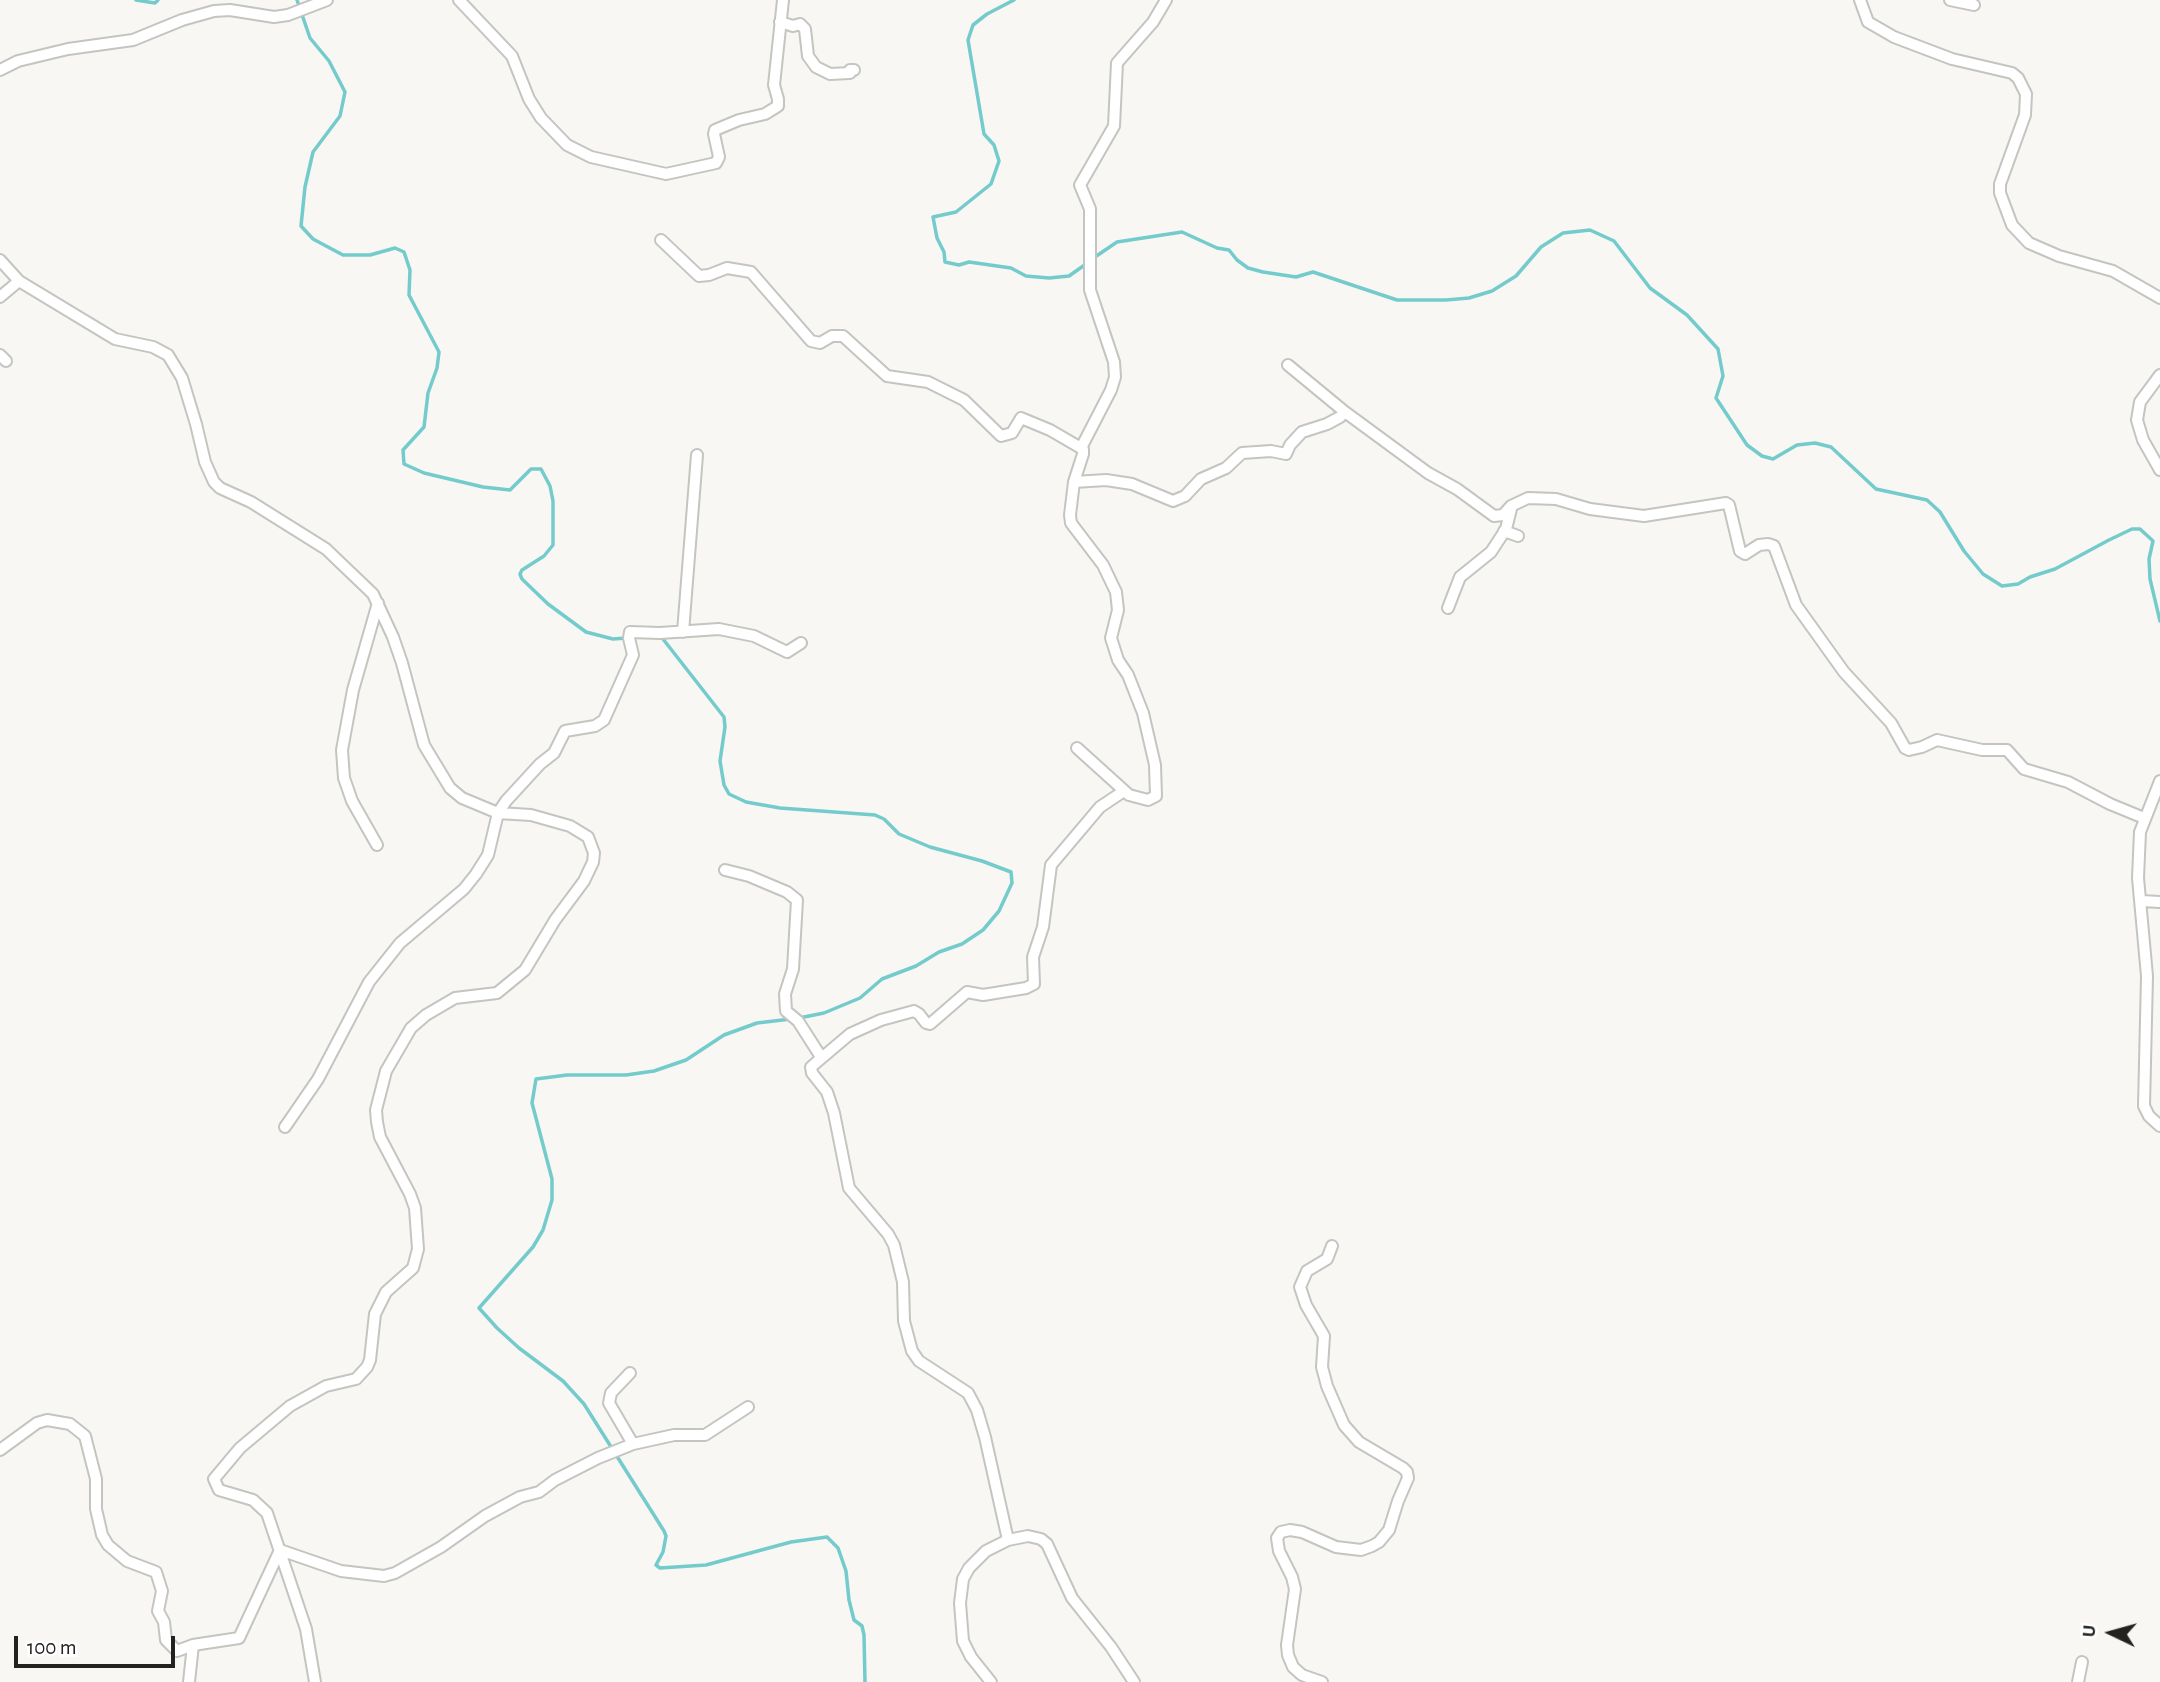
<!DOCTYPE html>
<style>
body{margin:0}
#map{position:relative;width:2160px;height:1682px;overflow:hidden;background:#f8f7f4;font-family:"Alegreya Sans",sans-serif}
canvas{display:block}
.north{position:absolute;left:2076px;top:1598px;width:70px;height:70px;-webkit-text-stroke:5px #fff;paint-order:stroke;rotate:275deg;font-size:19px;font-weight:700;line-height:28px;text-align:center;color:#222221}
.north::after{content:'';display:block;margin:auto;width:24px;height:32px;background:#222221;clip-path:polygon(50% 0,100% 100%,50% 72%,0 100%)}
.scale{position:absolute;left:14px;top:1636px;width:161px;height:32px;box-sizing:border-box;border:4px solid #222221;border-top:0;padding-left:9px;font-size:21px;line-height:24px;white-space:nowrap;color:#222221;-webkit-text-stroke:5px #fff;paint-order:stroke}
</style>
<div id="map">
<canvas width="2160" height="1682"></canvas>
<div class="north">U</div>
<div class="scale">100 m</div>
</div>
<script>
const ctx = document.querySelector('canvas').getContext('2d');
ctx.lineJoin = 'round';
const poly = rows => new Path2D(rows.map(r => 'M' + r).join(''));
function stroke(path, color, width, dash) { ctx.strokeStyle = color; ctx.lineWidth = width; ctx.lineCap = dash ? 'butt' : 'round'; ctx.setLineDash(dash || []); ctx.stroke(path); }
const stream = poly([
 [136,0,155,3,158,0],
 [297,0,310,38,329,61,345,92,340,116,313,152,305,187,301,226,313,239,343,255,370,255,395,248,404,252,410,270,409,295,439,352,437,368,428,393,424,427,403,450,404,464,424,473,483,487,510,490,531,469,541,469,550,486,553,501,553,545,544,556,522,570,520,574,522,579,548,604,586,632,613,639,640,637],
 [1014,0,987,14,973,25,968,40,984,134,994,145,999,161,991,184,956,212,933,217,937,238,944,252,945,262,959,265,969,262,1011,268,1026,276,1049,278,1069,276,1086,264],
 [1092,259,1117,242,1182,232,1217,248,1229,250,1237,260,1248,268,1263,272,1296,277,1313,272,1397,300,1446,300,1469,298,1492,291,1516,276,1541,247,1563,233,1590,230,1614,241,1650,288,1687,315,1718,349,1723,376,1716,398,1747,445,1762,456,1773,459,1797,445,1815,443,1831,447,1876,489,1927,500,1940,512,1964,551,1983,574,2002,586,2018,584,2030,577,2055,569,2109,540,2132,529,2140,529,2153,541,2149,559,2150,579,2160,621],
 [658,637,663,639,724,717,725,727,720,761,724,785,729,794,746,802,780,808,875,815,884,819,899,834,930,847,982,861,1011,872,1012,883,999,911,983,930,962,944,939,952,916,966,882,979,860,998,824,1013,799,1018],
 [791,1019,757,1023,724,1035,686,1060,654,1071,626,1075,567,1075,536,1079,532,1103,552,1179,552,1200,543,1230,533,1247,479,1308,497,1328,519,1348,563,1381,584,1404,664,1531,666,1536,663,1552,656,1565,660,1568,706,1565,791,1542,827,1537,838,1548,846,1571,849,1600,854,1620,862,1626,864,1635,865,1682]
]);
const street = poly([
 [459,0,512,56,529,99,541,118,567,145,591,157,666,174,716,163,719,157,714,134,715,130,739,120,765,114,778,106,778,99,774,85,783,0],
 [1860,0,1868,22,1894,37,1952,59,2012,73,2018,78,2026,94,2025,115,2000,184,2000,193,2012,225,2029,243,2059,256,2113,271,2160,298],
 [1950,0,1974,5],
 [780,22,793,26,800,24,805,29,808,56,816,67,830,74,850,73,850,70,854,70],
 [0,70,18,61,68,49,133,40,182,20,214,11,230,10,274,17,288,15,327,0],
 [661,240,699,276,709,275,727,268,751,272,811,341,820,343,832,336,843,336,887,376,928,382,964,400,1001,436,1012,433,1021,418,1050,430,1081,448],
 [0,260,19,281,115,339,153,347,168,355,182,378,196,424,205,462,214,482,220,488,251,502,326,549,373,594,393,637,402,663,424,745,450,788,462,798,498,813,531,815,570,826,588,837,594,853,593,862,584,881,555,920,525,970,497,993,455,998,426,1015,411,1028,386,1071,376,1110,377,1122,380,1137,410,1194,415,1208,418,1249,413,1268,386,1292,375,1314,370,1360,367,1367,356,1379,326,1386,290,1406,240,1448,214,1479,219,1490,253,1500,267,1513,306,1629,315,1682],
 [0,297,19,281],
 [0,355,6,361],
 [1288,365,1345,412],
 [2160,375,2140,402,2137,420,2143,440,2160,470],
 [1074,482,1106,480,1132,484,1173,501,1185,496,1201,479,1226,468,1242,453,1271,451,1286,454,1290,445,1302,432,1327,424,1340,417,1345,412,1428,473,1457,489,1494,516,1503,515,1511,506,1528,498,1556,499,1590,509,1644,516,1726,503,1729,505,1740,551,1745,554,1759,545,1768,544,1774,546,1796,605,1844,672,1891,723,1905,748,1909,750,1922,747,1937,740,1982,750,2007,750,2024,769,2068,782,2110,804,2144,818],
 [1504,531,1518,536],
 [1448,608,1460,577,1491,552,1506,529,1511,509],
 [683,632,697,455],
 [1077,748,1129,795,1148,800,1156,796,1155,765,1143,713,1128,675,1118,660,1111,638,1118,610,1116,592,1103,565,1071,523,1070,515,1074,482,1083,454,1083,449,1081,448,1111,390,1115,377,1114,362,1090,290,1090,209,1080,185,1114,126,1117,63,1153,22,1166,0],
 [2160,781,2140,832,2138,878,2147,976,2144,1106,2149,1116,2160,1126],
 [377,845,352,801,344,778,342,750,353,690,378,603],
 [725,870,749,876,787,892,797,900,793,969,785,994,786,1011,798,1021,821,1057],
 [2142,901,2160,902],
 [285,1127,318,1079,369,982,400,943,464,889,476,874,488,855,498,813,506,801,540,764,554,753,565,731,595,726,604,720,633,655,629,638,630,632,660,633,719,629,754,636,787,652,801,643],
 [630,1373,611,1393,609,1403,633,1444],
 [0,1450,37,1423,47,1420,70,1424,85,1436,96,1479,96,1509,102,1535,108,1545,127,1561,156,1572,162,1591,158,1611,164,1622,166,1640,177,1651,193,1645,239,1638,280,1550,341,1571,384,1576,395,1573,441,1547,485,1516,520,1497,539,1492,555,1480,598,1458,633,1444,674,1435,705,1435,748,1407],
 [1008,1540,985,1437,977,1410,968,1393,919,1361,912,1351,904,1321,903,1282,894,1245,888,1234,849,1188,834,1113,827,1092,812,1073,811,1067,850,1034,881,1020,914,1011,919,1014,926,1023,930,1024,967,992,983,995,1026,988,1034,984,1033,957,1043,927,1051,865,1100,807,1124,791],
 [189,1682,193,1645],
 [991,1682,971,1657,963,1641,960,1603,963,1579,969,1568,986,1551,1008,1540,1028,1536,1041,1539,1047,1544,1072,1598,1111,1647,1134,1682],
 [1322,1682,1302,1675,1293,1667,1288,1655,1287,1645,1295,1589,1292,1577,1279,1551,1277,1538,1281,1532,1290,1530,1302,1532,1336,1547,1361,1550,1372,1546,1379,1542,1389,1530,1398,1501,1408,1478,1407,1472,1403,1468,1359,1442,1344,1425,1327,1386,1322,1367,1324,1336,1306,1305,1300,1287,1307,1271,1327,1259,1332,1246],
 [2078,1682,2082,1662]
]);
stroke(stream, '#74cbcc', 3.5);
stroke(street, '#c4c4c0', 14);
stroke(street, '#fff', 10);
</script>
